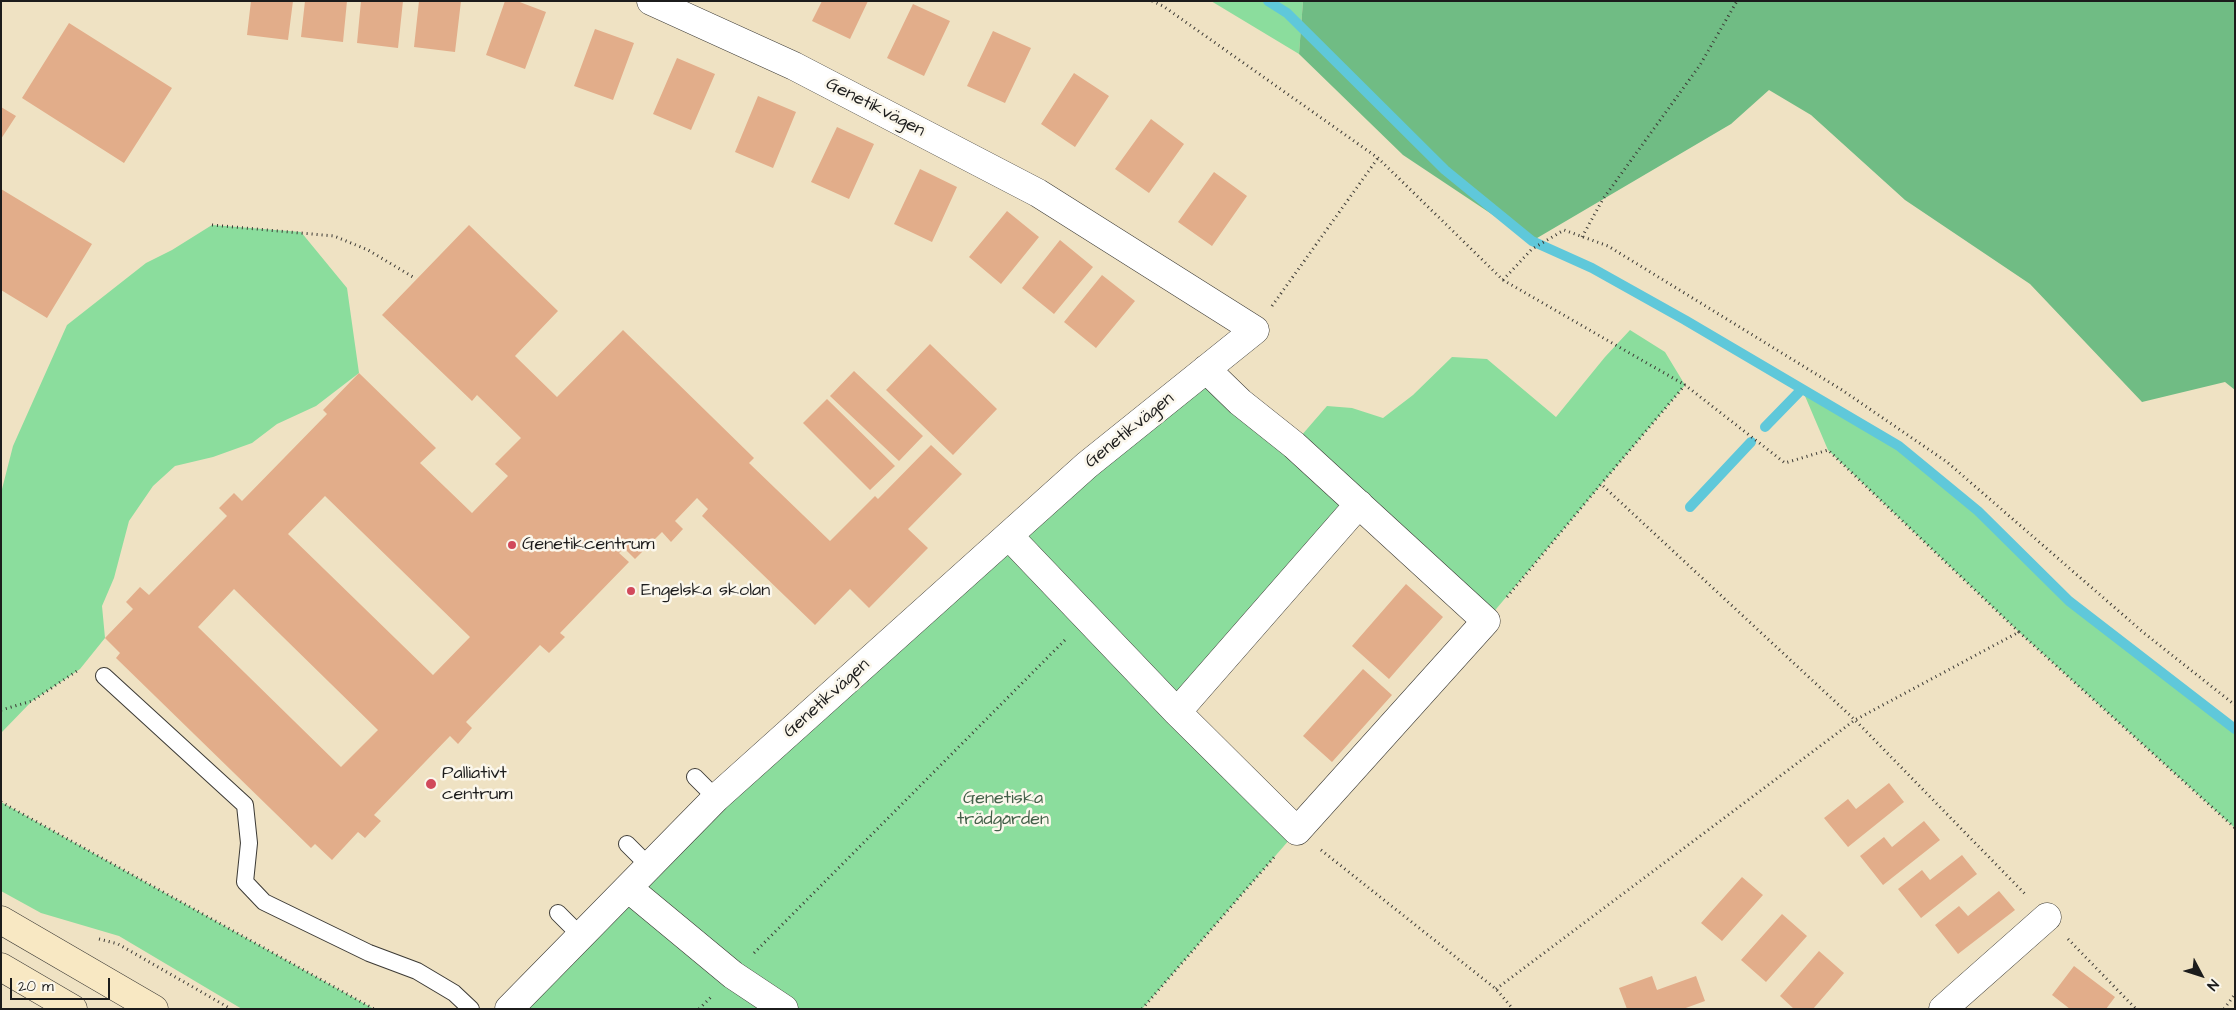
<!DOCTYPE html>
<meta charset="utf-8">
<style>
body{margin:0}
#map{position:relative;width:2236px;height:1010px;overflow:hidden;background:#efe2c3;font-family:"Architects Daughter",sans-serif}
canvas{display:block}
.frame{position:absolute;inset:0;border:2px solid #1c1c1c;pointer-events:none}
.north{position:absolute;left:2176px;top:950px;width:50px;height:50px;-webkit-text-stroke:4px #fbf7ec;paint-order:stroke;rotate:130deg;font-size:14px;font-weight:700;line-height:20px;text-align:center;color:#1c1c1c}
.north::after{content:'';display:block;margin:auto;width:18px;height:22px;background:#1c1c1c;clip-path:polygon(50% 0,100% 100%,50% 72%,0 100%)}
.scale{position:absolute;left:10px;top:978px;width:100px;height:22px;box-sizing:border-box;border:2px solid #1c1c1c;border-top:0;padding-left:6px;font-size:15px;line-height:18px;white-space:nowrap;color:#1c1c1c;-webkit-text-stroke:4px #fbf7ec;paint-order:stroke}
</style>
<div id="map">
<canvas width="2236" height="1010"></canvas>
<div class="frame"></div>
<div class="north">N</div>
<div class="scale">20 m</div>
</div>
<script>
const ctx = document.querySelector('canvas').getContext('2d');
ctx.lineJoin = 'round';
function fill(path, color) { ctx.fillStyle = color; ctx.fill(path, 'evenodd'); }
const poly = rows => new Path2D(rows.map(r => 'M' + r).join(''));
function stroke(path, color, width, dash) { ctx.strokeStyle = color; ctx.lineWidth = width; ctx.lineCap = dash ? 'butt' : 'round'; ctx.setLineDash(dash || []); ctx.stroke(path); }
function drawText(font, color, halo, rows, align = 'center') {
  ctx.font = font + ' "Architects Daughter",sans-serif'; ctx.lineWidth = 5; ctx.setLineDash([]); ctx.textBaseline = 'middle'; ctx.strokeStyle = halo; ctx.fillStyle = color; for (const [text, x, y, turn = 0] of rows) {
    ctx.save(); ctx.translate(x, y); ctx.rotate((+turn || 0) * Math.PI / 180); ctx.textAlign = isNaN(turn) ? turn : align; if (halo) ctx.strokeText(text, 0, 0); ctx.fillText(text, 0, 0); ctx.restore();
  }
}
const green = poly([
 [1211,1,1303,1,1299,54],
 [212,225,301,232,347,288,359,373,316,406,277,424,252,443,213,457,175,466,153,486,129,521,114,578,102,606,105,638,80,669,32,701,1,733,1,493,13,446,67,325,146,263,172,250],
 [1630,330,1665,352,1685,385,1486,621,1359,504,1177,712,1297,831,1142,1009,509,1009,649,866,1206,369,1294,444,1327,406,1352,408,1383,418,1413,395,1452,357,1487,359,1556,417,1605,357],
 [1802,389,1899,446,1978,511,2069,601,2235,729,2235,828,2019,632,1828,450],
 [1,802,374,1009,242,1009,119,936,41,913,1,891]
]);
const forest = poly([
 [1303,1,2235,1,2235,390,2225,382,2142,402,2030,284,1905,200,1811,115,1769,90,1731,124,1532,241,1403,155,1299,54]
]);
const stream = poly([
 [1268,1,1287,13,1445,170,1532,241,1592,268,1685,320,1899,446,1978,511,2069,601,2235,729],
 [1765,427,1802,389],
 [1690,507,1751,442]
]);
const building = poly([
 [251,1,293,1,288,40,247,35],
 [305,1,347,1,343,42,301,37],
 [361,1,403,1,398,48,357,43],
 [419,1,461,1,455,52,414,47],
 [505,1,517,1,546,12,525,69,486,55],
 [822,1,868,1,850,39,812,21],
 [913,4,950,21,924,76,887,58],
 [69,23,172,88,124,163,22,98],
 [595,29,634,43,613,100,574,86],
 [993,31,1031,48,1005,103,967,86],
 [677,58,715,74,691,130,653,114],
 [1074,73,1109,96,1075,147,1041,124],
 [758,96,796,112,773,168,735,152],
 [1,107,16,116,1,139],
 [1151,119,1184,144,1149,193,1115,169],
 [837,127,874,144,849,199,811,182],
 [920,169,957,187,932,242,894,224],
 [1214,172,1247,196,1212,246,1178,222],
 [1,189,92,244,47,318,1,290],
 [1007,211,1039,237,1001,284,969,257],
 [469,225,558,311,515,356,557,397,623,330,754,458,749,463,830,541,875,496,878,499,931,445,962,474,908,529,928,548,869,608,850,589,815,625,702,516,708,509,697,498,675,521,683,529,671,542,662,532,635,559,624,548,619,553,629,562,560,633,565,637,549,653,540,645,466,722,472,728,458,744,450,736,374,815,381,821,365,838,358,832,332,860,315,844,311,848,116,658,120,653,105,638,133,609,126,602,140,587,149,595,227,516,219,508,234,493,242,501,327,414,323,410,359,373,436,448,420,463,472,513,508,476,495,464,521,438,477,395,472,401,382,315],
 [325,496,470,637,433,675,288,534],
 [234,589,378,730,341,767,198,627],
 [1060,240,1093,267,1054,314,1022,288],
 [1102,275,1135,301,1096,348,1064,322],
 [930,344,997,409,953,455,886,390],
 [854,371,923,436,899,461,830,396],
 [827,399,895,466,870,490,803,423],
 [1406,584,1443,617,1389,679,1352,646],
 [1363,669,1392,695,1332,762,1303,736],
 [1889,783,1904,802,1848,847,1824,818,1848,799,1856,809],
 [1924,821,1940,840,1883,885,1860,856,1884,837,1892,847],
 [1962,855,1977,874,1921,918,1898,889,1922,870,1930,880],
 [1742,877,1763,895,1722,941,1701,923],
 [1999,891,2015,910,1958,954,1935,925,1959,906,1968,916],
 [1782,914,1807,936,1766,982,1741,960],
 [1819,951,1844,973,1813,1009,1794,1009,1780,996],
 [2074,966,2115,997,2106,1009,2070,1009,2052,995],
 [1652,976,1657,990,1696,976,1705,1001,1683,1009,1627,1009,1619,988]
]);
const path = poly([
 [1152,1,1163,6,1378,158,1503,280,1685,385],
 [212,225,334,236,368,250,413,277],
 [1582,237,1603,199,1700,65,1737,1],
 [1503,280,1532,249,1564,230,1608,246,1842,390,1947,462,2144,633,2235,705],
 [1272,306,1378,158],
 [1507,597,1601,484,1855,720,2026,895],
 [2019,632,2235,828],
 [1,710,32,701,80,669],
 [1,802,374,1009],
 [1321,850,1496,989,1513,1009],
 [99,939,118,944,231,1009],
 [2068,939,2136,1009],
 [754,953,1065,640],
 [1496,989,1855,720,2019,632,1828,450,1785,463,1685,385,1601,484],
 [699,1009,711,997],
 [1142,1009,1276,855],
 [2224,1009,2235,994]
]);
const lane = poly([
 [104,676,245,805,249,843,245,882,264,902,369,953,417,971,454,993,471,1009],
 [695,777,716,798],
 [627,844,649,866],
 [558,913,581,936]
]);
const street = poly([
 [1009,536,1177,712,1297,831,1486,621,1294,445,1240,402,1206,369],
 [1177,712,1359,504],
 [628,888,733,975,784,1009],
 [509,1009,716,798,1087,465,1255,330,1038,193,794,66,651,1],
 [1943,1009,2047,917]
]);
const secondary = poly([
 [1,920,154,1009],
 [1,967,73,1009]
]);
const markers = [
 [512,545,5,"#d1495b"],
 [631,591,5,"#d1495b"],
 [431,784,6,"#d1495b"]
];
const streetNames = [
 ["Genetikvägen",875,108,27],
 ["Genetikvägen",1130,431,-39],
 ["Genetikvägen",827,699,-42]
];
const poiNames = [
 ["Genetikcentrum",522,545],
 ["Engelska skolan",641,591],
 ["Palliativt",442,774],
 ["centrum",442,795]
];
const parkNames = [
 ["Genetiska",1003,799],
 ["trädgården",1003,820]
];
fill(green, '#8bdd9d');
fill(forest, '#70bc84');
stroke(stream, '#5fc8da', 10);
fill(building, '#e2ad8a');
stroke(lane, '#3c3a35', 18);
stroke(street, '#3c3a35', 29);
stroke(secondary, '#3c3a35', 29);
stroke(path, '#3c3a35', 3, [1, 4]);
stroke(lane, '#fff', 16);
stroke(street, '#fff', 28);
stroke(secondary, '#f8e8c3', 28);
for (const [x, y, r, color] of markers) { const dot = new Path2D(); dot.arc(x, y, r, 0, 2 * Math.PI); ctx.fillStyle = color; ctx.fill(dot); stroke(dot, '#fbf7ec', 2); }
drawText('18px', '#1c1c1c', '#fbf7ec', streetNames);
drawText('18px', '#1c1c1c', '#fbf7ec', poiNames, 'left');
drawText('18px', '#436049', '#fbf7ec', parkNames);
</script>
